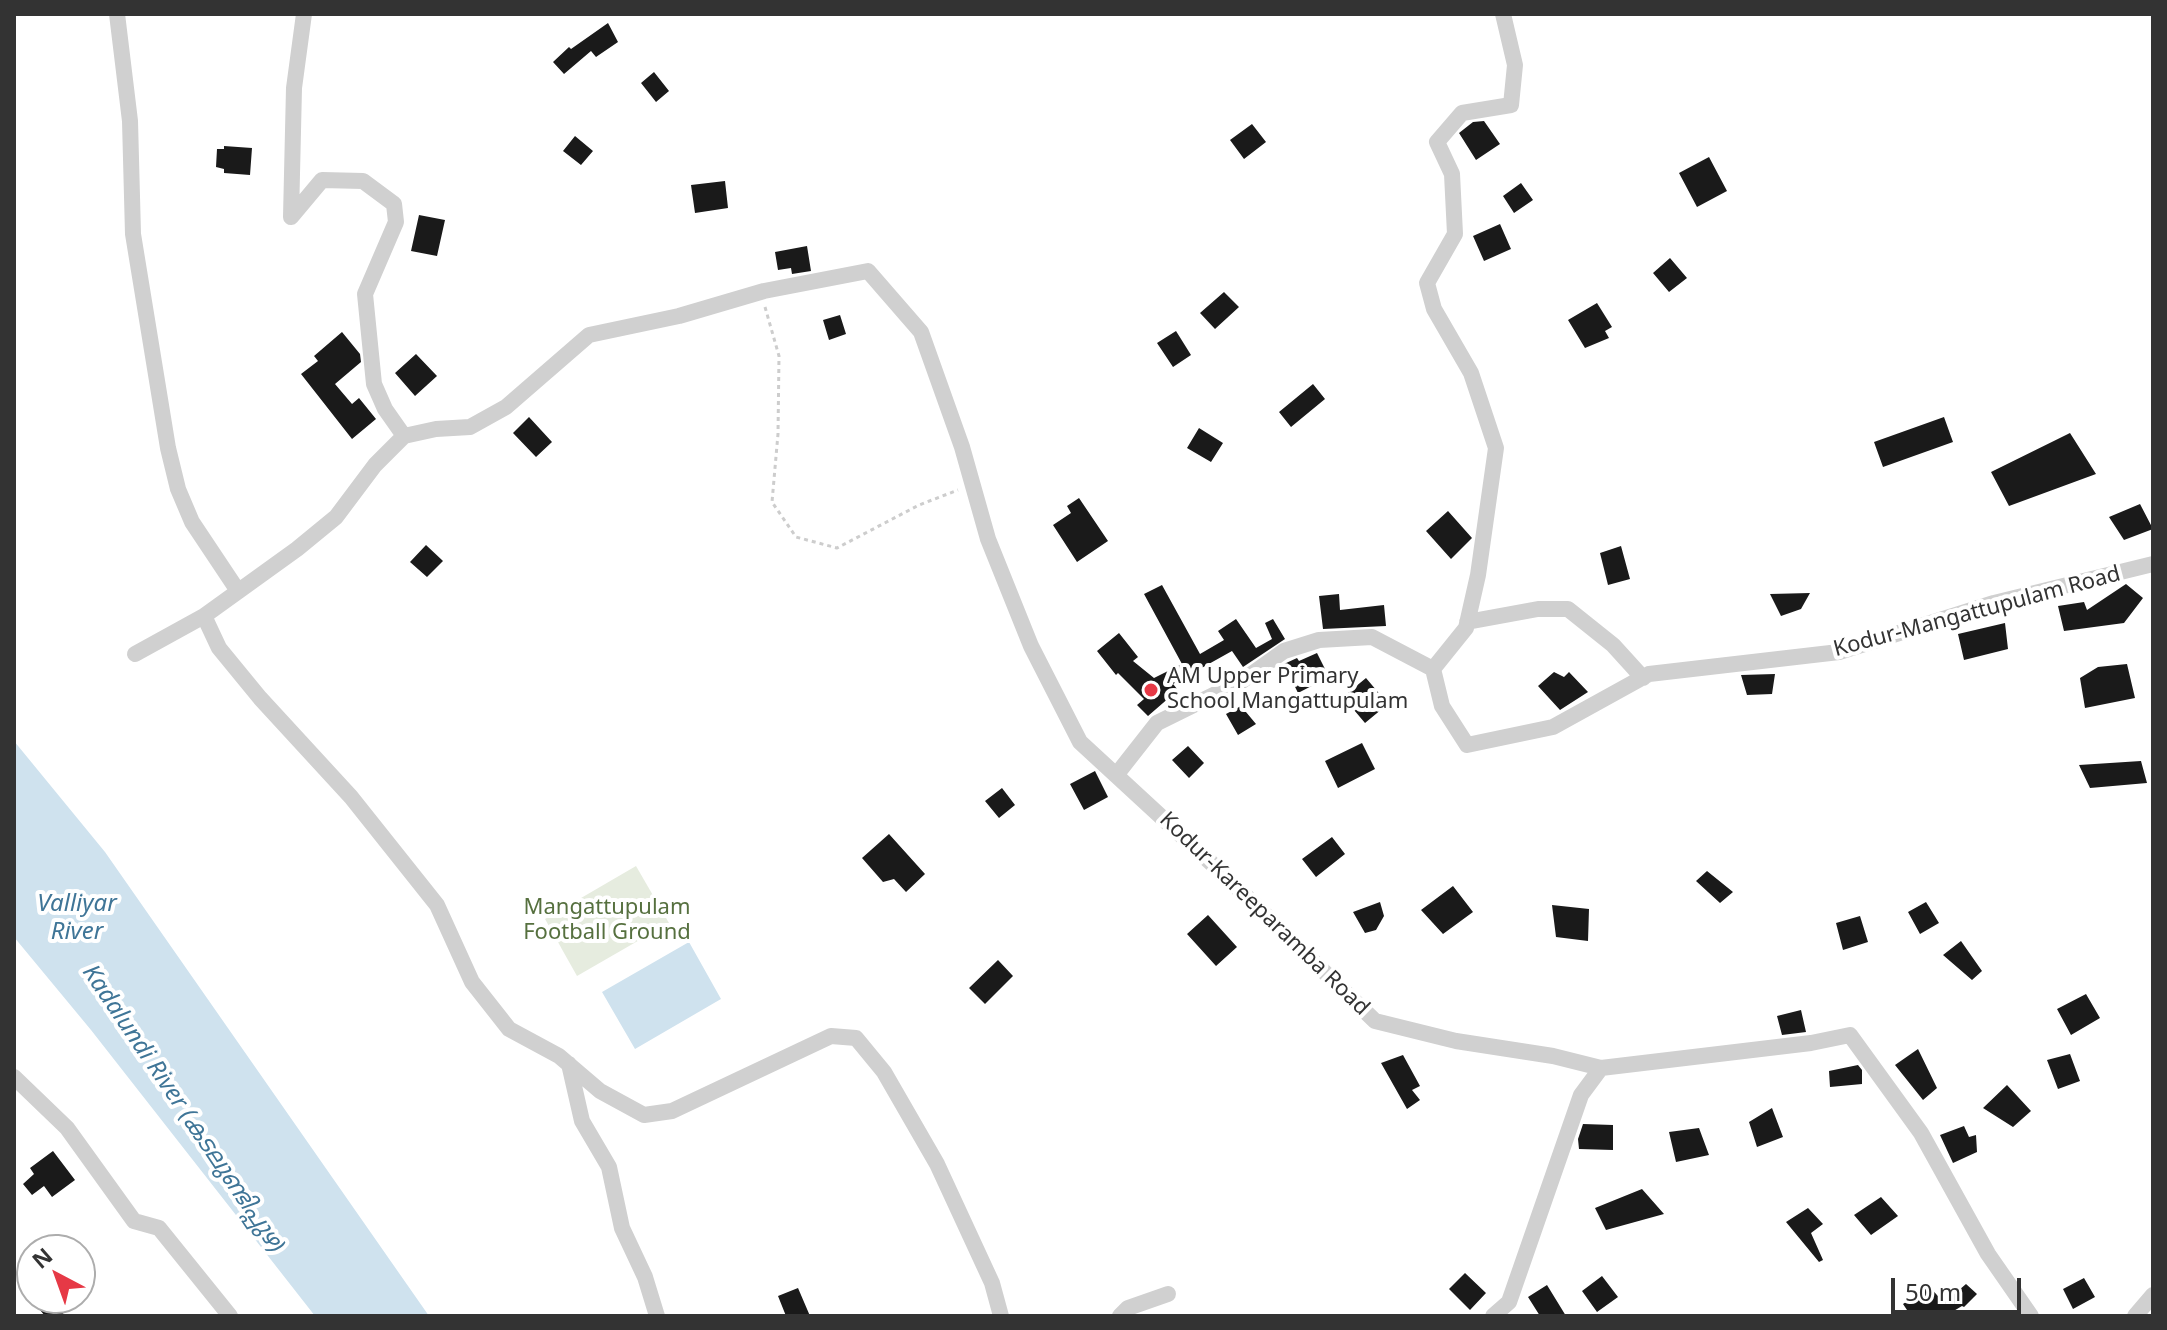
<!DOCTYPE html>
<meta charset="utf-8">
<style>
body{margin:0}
#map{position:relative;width:2167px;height:1330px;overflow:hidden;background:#fff;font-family:"Noto Sans",sans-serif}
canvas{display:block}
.frame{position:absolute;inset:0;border:16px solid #333;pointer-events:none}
.north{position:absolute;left:16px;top:1234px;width:80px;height:80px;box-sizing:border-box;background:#fff;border:2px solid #adadad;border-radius:50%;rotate:319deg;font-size:22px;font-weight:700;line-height:32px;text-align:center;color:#333}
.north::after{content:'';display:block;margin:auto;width:28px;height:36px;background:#e63946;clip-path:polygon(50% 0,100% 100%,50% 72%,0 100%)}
.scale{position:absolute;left:1891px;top:1278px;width:130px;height:36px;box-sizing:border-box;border:4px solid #333;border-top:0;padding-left:10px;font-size:24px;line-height:28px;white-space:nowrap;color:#333;-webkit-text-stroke:6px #fff;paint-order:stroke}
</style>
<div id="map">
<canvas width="2167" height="1330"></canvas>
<div class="frame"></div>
<div class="north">N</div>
<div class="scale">50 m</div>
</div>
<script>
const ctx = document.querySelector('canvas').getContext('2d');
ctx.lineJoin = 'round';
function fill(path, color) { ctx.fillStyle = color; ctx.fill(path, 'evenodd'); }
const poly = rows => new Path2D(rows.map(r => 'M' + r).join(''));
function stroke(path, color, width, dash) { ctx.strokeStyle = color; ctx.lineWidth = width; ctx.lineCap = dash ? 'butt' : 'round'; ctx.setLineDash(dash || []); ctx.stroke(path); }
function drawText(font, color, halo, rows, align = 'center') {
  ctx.font = font + ' "Noto Sans","Noto Sans Malayalam",sans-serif'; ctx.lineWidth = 8; ctx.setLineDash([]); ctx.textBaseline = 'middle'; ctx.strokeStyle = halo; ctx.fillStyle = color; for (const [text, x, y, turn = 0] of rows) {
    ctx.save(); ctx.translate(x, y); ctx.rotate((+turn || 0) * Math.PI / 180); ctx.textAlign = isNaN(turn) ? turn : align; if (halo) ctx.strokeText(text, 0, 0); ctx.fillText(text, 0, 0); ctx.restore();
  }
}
const green = poly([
 [636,866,669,923,577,976,545,919]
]);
const water = poly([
 [14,741,105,852,429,1316,315,1316,91,1030,14,937],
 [689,942,721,999,635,1049,602,992]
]);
const building = poly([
 [608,23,618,42,596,57,591,51,564,74,553,62,569,47,571,49],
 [654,72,669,91,656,102,641,83],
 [1484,121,1500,144,1476,160,1459,133,1473,122],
 [1252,124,1266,142,1244,159,1230,140],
 [575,136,593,151,581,165,563,151],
 [224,146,252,148,250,175,224,173,224,169,216,167,217,149,224,149],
 [1709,157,1727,191,1697,207,1679,173],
 [725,181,728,208,695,213,691,185],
 [1521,183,1533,200,1514,213,1503,196],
 [419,215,445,220,437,256,411,251],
 [1500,224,1511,249,1484,261,1473,236],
 [807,246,811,271,792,274,791,268,778,270,775,252],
 [1670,258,1687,278,1669,292,1653,273],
 [1224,292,1239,307,1215,329,1200,313],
 [1597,303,1612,327,1605,331,1609,338,1585,348,1568,320],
 [840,315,846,334,829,340,823,320],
 [1176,331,1191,355,1173,367,1157,343],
 [342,332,360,354,361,362,335,384,352,404,359,398,376,419,352,439,301,374,318,361,314,356],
 [416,354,437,376,415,396,395,373],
 [1313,384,1325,399,1291,427,1279,412],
 [529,417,552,442,536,457,513,433],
 [1944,417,1953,442,1883,467,1874,442],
 [1199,428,1223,443,1211,462,1187,448],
 [2070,433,2096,474,2009,506,1991,472],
 [1079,498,1108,541,1077,562,1053,525,1071,513,1067,506],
 [2140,504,2153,529,2124,540,2109,517],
 [1448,511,1472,538,1451,559,1426,531],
 [426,545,443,561,427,577,410,562],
 [1621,546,1630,579,1608,585,1600,553],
 [2126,584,2143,598,2124,623,2064,631,2058,606,2084,602,2087,610],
 [1162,585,1200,654,1224,640,1218,631,1236,619,1256,648,1272,639,1265,623,1273,619,1285,639,1243,667,1232,651,1173,684,1178,690,1148,716,1137,705,1144,699,1118,673,1116,675,1097,651,1119,633,1138,657,1133,661,1154,678,1182,664,1144,594],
 [1810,593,1801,609,1781,616,1770,594],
 [1339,594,1340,610,1384,605,1386,626,1323,629,1319,596],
 [2005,623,2008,649,1964,660,1958,634],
 [1317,653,1329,677,1298,693,1284,664,1297,658,1299,661],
 [2127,664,2135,698,2085,708,2080,678,2098,667],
 [1554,672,1564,677,1569,672,1588,692,1560,710,1538,686],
 [1775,674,1772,694,1747,695,1741,675],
 [1366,678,1388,704,1365,723,1343,697],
 [1241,706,1256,724,1238,735,1226,714],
 [1362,743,1375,769,1338,788,1325,761],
 [1188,746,1204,763,1189,778,1172,760],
 [2141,761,2147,783,2090,788,2079,765],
 [1095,771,1108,797,1084,810,1070,784],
 [1002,788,1015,805,999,818,985,801],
 [889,834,925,874,906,892,894,879,883,882,862,858],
 [1332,837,1345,854,1316,877,1302,859],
 [1707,871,1733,892,1720,903,1696,881],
 [1453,886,1473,912,1443,934,1421,910],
 [1380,902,1384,916,1376,930,1365,933,1353,912],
 [1926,902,1939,923,1920,934,1908,912],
 [1552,905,1589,909,1588,941,1556,937],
 [1208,915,1237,947,1216,966,1187,934],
 [1860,916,1868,942,1843,950,1836,923],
 [1961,941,1982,971,1972,980,1943,955],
 [998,960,1013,976,985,1004,969,988],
 [2086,994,2100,1018,2071,1035,2057,1009],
 [1801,1010,1806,1032,1782,1035,1777,1016],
 [1918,1049,1937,1088,1923,1100,1895,1065],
 [2070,1054,2080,1081,2058,1089,2047,1060],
 [1403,1055,1420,1086,1412,1090,1420,1100,1407,1109,1381,1063],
 [1858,1065,1862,1070,1862,1084,1830,1087,1829,1071],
 [2007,1085,2031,1111,2013,1127,1983,1108],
 [1772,1108,1783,1137,1757,1147,1749,1122],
 [1583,1124,1613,1125,1613,1150,1579,1149,1578,1139],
 [1964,1126,1969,1137,1976,1135,1977,1152,1953,1163,1940,1135],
 [1699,1128,1709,1155,1676,1162,1669,1132],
 [53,1151,75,1180,52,1197,44,1186,32,1195,23,1184,34,1174,30,1168],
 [1642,1189,1664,1214,1606,1230,1595,1208],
 [1881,1197,1898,1216,1871,1235,1854,1215],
 [1808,1208,1823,1224,1811,1233,1823,1260,1819,1262,1786,1222],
 [1465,1273,1486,1293,1470,1310,1449,1289],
 [1602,1276,1618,1297,1597,1312,1582,1291],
 [2084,1278,2095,1297,2073,1309,2063,1289],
 [1966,1284,1977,1294,1964,1307,1962,1306,1952,1312,1956,1316,1911,1316,1903,1304,1929,1286,1944,1303],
 [1547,1285,1566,1316,1540,1316,1528,1297],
 [798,1288,810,1316,786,1316,778,1296],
 [30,1298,82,1298,60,1316,45,1316]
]);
const path = poly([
 [765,307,779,356,778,434,772,502,796,537,837,548,919,505,958,490]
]);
const street = poly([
 [117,14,130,121,133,234,168,448,178,489,192,522,238,591],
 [291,217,322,180,363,181,394,204,396,222,365,294,374,384,385,409,404,436],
 [291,217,294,88,304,14],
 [1467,622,1538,609,1568,609,1613,645,1643,678],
 [135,654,204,616],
 [1433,669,1442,706,1467,745,1553,727,1649,674,1839,652,1994,603,2153,564],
 [1433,669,1466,628,1478,575,1496,448,1471,373,1434,309,1427,283,1455,234,1452,174,1437,142,1462,113,1511,105,1515,65,1503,14],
 [1117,774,1157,723,1242,681,1284,651,1319,640,1372,637,1433,669],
 [569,1064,582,1121,609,1167,622,1228,645,1277,657,1316],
 [14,1077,67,1128,134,1221,159,1228,230,1316],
 [1001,1316,992,1283,937,1164,884,1072,856,1038,831,1036,672,1111,644,1115,600,1091,559,1056,509,1029,472,982,437,905,351,797,260,698,219,648,204,616,297,549,336,517,375,465,404,436,436,429,470,427,506,407,589,335,679,316,764,291,868,271,921,332,962,447,988,539,1031,646,1080,742,1221,872,1375,1021,1456,1041,1553,1056,1601,1068,1811,1043,1850,1035,1921,1133,1988,1254,2031,1316],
 [1120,1316,1128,1308,1168,1294],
 [1493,1316,1509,1302,1581,1095,1601,1068],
 [2135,1316,2153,1295]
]);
const markers = [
 [1151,690,8,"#e63946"]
];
const streetNames = [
 ["Kodur-Mangattupulam Road",1977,612,-15],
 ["Kodur-Kareeparamba Road",1264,914,44]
];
const poiNames = [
 ["AM Upper Primary",1167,677],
 ["School Mangattupulam",1167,702]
];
const parkNames = [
 ["Mangattupulam",607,908],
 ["Football Ground",607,933]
];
const waterNames = [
 ["Valliyar",77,904],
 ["River",77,932],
 ["Kadalundi River (കടലുണ്ടിപ്പുഴ)",183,1109,56]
];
fill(green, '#e6ecdf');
fill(water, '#cfe2ee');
fill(building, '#1a1a1a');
stroke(path, '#cdcdcd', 3, [4, 4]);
stroke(street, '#d0d0d0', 16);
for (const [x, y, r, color] of markers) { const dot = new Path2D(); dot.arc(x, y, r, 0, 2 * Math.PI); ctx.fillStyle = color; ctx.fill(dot); stroke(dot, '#fff', 3); }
drawText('22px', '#333', '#fff', streetNames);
drawText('22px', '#333', '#fff', poiNames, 'left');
drawText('22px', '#56703f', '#fff', parkNames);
drawText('italic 24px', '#3f7597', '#fff', waterNames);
</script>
